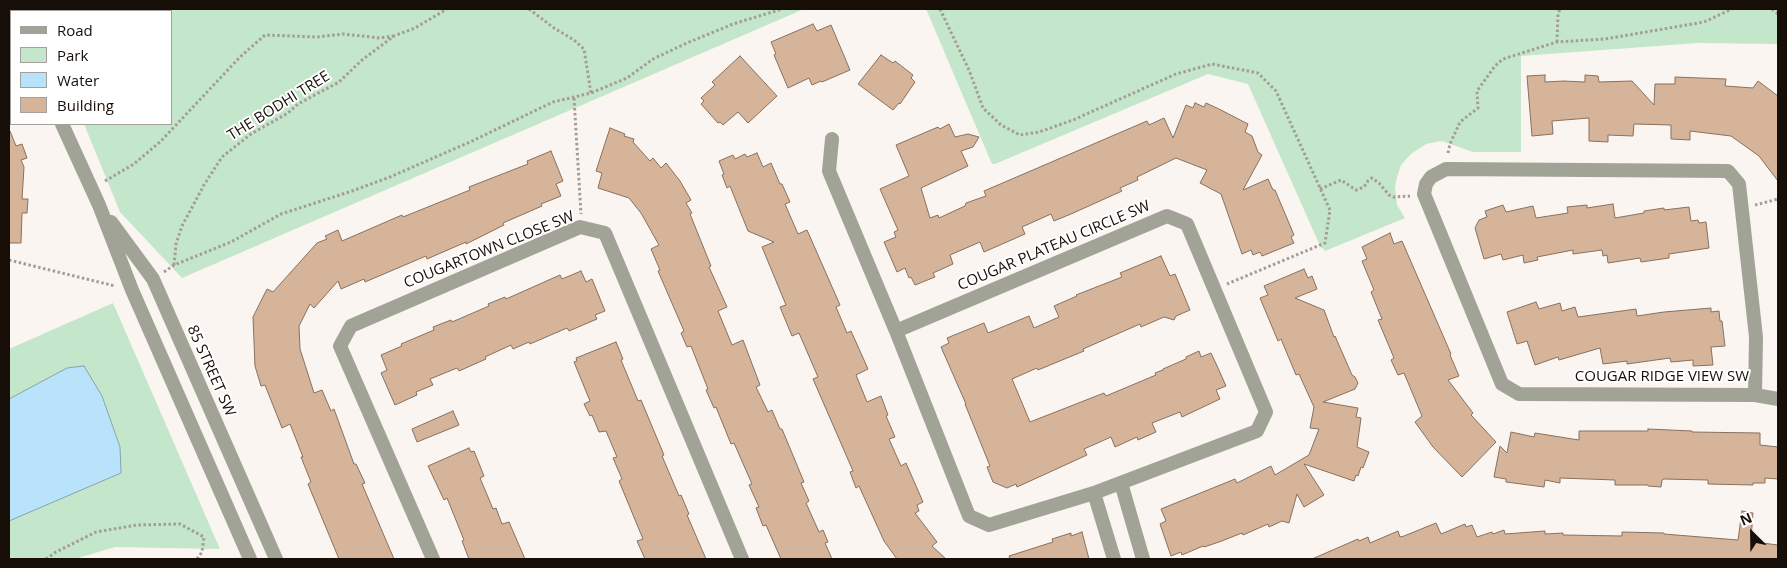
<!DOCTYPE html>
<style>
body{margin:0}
#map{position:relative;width:1787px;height:568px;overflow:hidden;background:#fbf5f2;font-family:"Open Sans",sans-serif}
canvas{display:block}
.frame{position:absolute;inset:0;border:10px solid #170e08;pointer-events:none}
.legend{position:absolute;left:10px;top:10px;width:162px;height:115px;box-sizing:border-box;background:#fff;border:1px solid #a29f9c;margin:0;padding:6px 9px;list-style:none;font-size:15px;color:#170e08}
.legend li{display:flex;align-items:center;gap:10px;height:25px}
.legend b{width:25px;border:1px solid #a29f9c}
.north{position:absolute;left:1727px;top:508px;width:50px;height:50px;-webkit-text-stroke:4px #fff;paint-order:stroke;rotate:337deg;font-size:14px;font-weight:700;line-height:20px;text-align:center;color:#170e08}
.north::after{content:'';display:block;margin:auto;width:18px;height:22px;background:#170e08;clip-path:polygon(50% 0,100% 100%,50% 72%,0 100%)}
</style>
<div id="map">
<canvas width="1787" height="568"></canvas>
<div class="frame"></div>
<ul class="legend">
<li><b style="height:6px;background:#a2a397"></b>Road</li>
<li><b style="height:14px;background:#c4e6ca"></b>Park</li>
<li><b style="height:14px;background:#b9e3fa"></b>Water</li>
<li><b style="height:14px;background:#d6b49a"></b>Building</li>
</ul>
<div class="north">N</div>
</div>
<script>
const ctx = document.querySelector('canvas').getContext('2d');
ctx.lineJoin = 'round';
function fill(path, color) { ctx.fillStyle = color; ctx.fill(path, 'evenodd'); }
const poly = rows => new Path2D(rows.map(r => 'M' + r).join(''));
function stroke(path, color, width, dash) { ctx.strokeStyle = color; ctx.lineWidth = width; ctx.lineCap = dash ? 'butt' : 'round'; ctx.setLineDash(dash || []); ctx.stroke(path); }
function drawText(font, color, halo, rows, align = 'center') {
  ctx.font = font + ' "Open Sans",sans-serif'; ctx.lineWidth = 4; ctx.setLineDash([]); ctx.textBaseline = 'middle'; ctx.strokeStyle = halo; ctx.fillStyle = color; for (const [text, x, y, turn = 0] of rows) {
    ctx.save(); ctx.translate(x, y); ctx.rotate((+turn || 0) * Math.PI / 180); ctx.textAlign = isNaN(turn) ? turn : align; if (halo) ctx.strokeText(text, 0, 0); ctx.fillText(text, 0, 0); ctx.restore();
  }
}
const green = poly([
 [38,9,804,9,182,278,120,212,84,124,171,124,171,11,39,11],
 [926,9,1778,9,1778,44,1698,43,1521,56,1521,152,1473,152,1442,141,1426,144,1411,154,1401,165,1397,177,1395,187,1397,205,1405,218,1325,251,1323,248,1321,248,1248,84,1208,74,995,164,992,164],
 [113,303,220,549,115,547,75,559,9,559,9,349]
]);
const water = poly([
 [84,366,102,396,120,447,121,473,9,521,9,399,67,368,84,366]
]);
const building = poly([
 [813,24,817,31,831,25,850,70,822,82,821,81,812,85,809,78,788,88,774,55,776,54,771,42,813,24],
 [881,55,893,63,895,61,913,75,911,78,915,82,900,104,899,103,893,110,858,84,881,55],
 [740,56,777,96,748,123,738,112,723,125,720,122,718,123,701,104,704,101,701,98,715,85,712,82,740,56],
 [1545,75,1545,82,1563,81,1585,82,1585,75,1598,76,1599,82,1632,81,1654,105,1655,84,1675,84,1675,77,1726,79,1725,86,1753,88,1758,81,1778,96,1778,181,1759,156,1731,136,1690,131,1690,140,1671,139,1671,125,1634,124,1633,136,1608,135,1608,142,1589,141,1589,118,1552,121,1553,134,1532,136,1527,76,1545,75],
 [1195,103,1204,107,1206,103,1219,109,1248,124,1245,132,1252,136,1258,152,1262,155,1243,190,1268,179,1273,190,1275,190,1294,235,1291,237,1294,243,1262,256,1260,252,1253,255,1251,250,1242,254,1221,194,1200,183,1207,170,1176,158,1137,177,1138,180,1120,188,1122,191,1071,214,1054,221,1051,214,1022,227,1025,234,984,252,980,242,950,255,953,264,933,273,935,277,915,285,911,277,909,278,905,268,897,272,884,242,896,237,894,232,898,230,880,189,909,176,896,145,938,127,940,129,949,124,955,137,968,134,979,137,973,147,961,151,968,166,921,188,930,218,938,215,939,218,965,206,966,203,986,196,984,191,1147,121,1149,125,1164,118,1173,138,1186,105,1193,108,1195,103],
 [610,128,625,134,624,136,634,139,633,142,650,161,653,158,661,168,666,163,680,181,691,200,686,203,692,213,690,214,711,266,709,267,727,307,718,311,732,345,743,340,760,385,756,387,768,412,772,410,780,429,782,429,804,482,801,483,809,501,806,503,819,532,823,530,828,542,825,543,832,559,781,559,766,525,763,526,756,508,759,507,749,485,752,484,734,443,731,444,716,407,714,408,706,390,708,389,691,346,687,347,681,333,684,331,658,271,660,270,651,249,659,245,641,213,629,198,598,188,602,173,596,171,610,128],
 [9,131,10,131,16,146,22,144,27,158,21,160,24,167,22,199,28,199,27,213,22,213,21,243,9,243,9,131],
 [551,151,563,181,556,184,561,196,541,204,542,206,503,223,504,225,466,244,466,242,427,259,426,256,365,282,364,279,341,289,338,281,314,308,310,304,299,326,300,349,314,393,322,390,331,411,334,409,354,464,356,464,365,483,362,484,394,559,339,559,308,484,311,482,301,457,303,457,290,424,282,428,265,385,261,386,255,366,253,317,267,289,273,292,317,243,327,239,325,236,338,230,342,241,402,215,403,217,470,190,469,187,528,164,527,161,551,151],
 [757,153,763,167,771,163,780,184,782,184,790,202,785,204,798,234,807,230,840,305,836,307,847,333,851,331,868,369,856,375,867,402,881,396,888,415,886,416,895,437,889,439,901,466,906,463,923,502,917,505,919,511,915,513,937,542,932,546,946,559,897,559,884,541,859,486,856,488,850,472,853,471,813,379,818,377,799,333,792,336,780,307,786,305,762,247,774,242,748,231,730,186,727,188,722,175,724,174,719,161,733,155,735,159,745,154,747,157,757,153],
 [1613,204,1615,218,1644,213,1644,211,1664,208,1664,210,1689,207,1691,221,1698,220,1699,223,1706,222,1709,248,1669,254,1669,258,1641,262,1640,258,1608,263,1607,255,1603,256,1602,250,1573,254,1573,250,1537,257,1538,260,1524,263,1523,255,1503,260,1501,254,1484,259,1475,228,1479,220,1487,217,1485,211,1503,205,1506,212,1533,206,1536,218,1568,213,1567,207,1587,205,1587,208,1613,204],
 [1390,233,1394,244,1402,241,1451,354,1450,355,1459,376,1448,380,1473,413,1471,415,1496,442,1462,477,1433,447,1415,422,1422,416,1404,373,1398,375,1391,360,1394,358,1378,320,1382,319,1371,292,1374,290,1362,261,1367,259,1362,247,1390,233],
 [1161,256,1170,276,1175,274,1190,310,1176,316,1174,320,1164,317,1141,327,1140,324,1083,349,1084,351,1038,370,1037,368,1012,379,1030,422,1104,393,1106,396,1156,375,1155,373,1163,370,1163,369,1186,359,1186,357,1199,351,1201,357,1211,353,1218,368,1226,386,1216,390,1220,399,1182,417,1180,412,1152,423,1156,432,1138,440,1137,437,1115,447,1111,437,1084,449,1087,455,1017,487,1016,484,1007,488,993,482,987,467,990,466,965,404,966,404,941,347,949,343,947,338,984,323,988,333,1029,316,1034,328,1059,317,1054,306,1077,296,1076,295,1122,277,1120,273,1161,256],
 [1304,269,1308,278,1312,276,1317,289,1295,298,1324,310,1334,337,1335,336,1352,375,1355,377,1358,383,1355,389,1323,402,1358,408,1356,417,1361,418,1357,447,1369,452,1363,468,1361,467,1358,476,1356,475,1354,481,1304,464,1324,495,1304,507,1297,494,1289,523,1282,521,1269,527,1268,524,1243,535,1242,533,1219,542,1204,547,1203,546,1182,555,1181,552,1171,556,1160,524,1166,521,1161,509,1235,479,1237,483,1271,466,1275,475,1309,455,1319,429,1310,428,1314,407,1299,374,1296,375,1281,339,1278,341,1260,298,1268,295,1264,286,1304,269],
 [581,271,586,282,592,279,605,311,595,315,597,319,569,331,567,328,530,344,529,342,513,349,511,345,485,357,486,359,459,371,457,368,430,379,433,385,416,392,417,395,395,405,381,373,387,370,381,355,402,346,401,344,434,330,433,327,451,320,452,322,489,306,488,304,505,297,506,299,560,275,562,279,581,271],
 [1536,302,1539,309,1560,303,1562,311,1575,307,1578,317,1636,309,1637,316,1664,312,1711,308,1711,312,1719,311,1720,321,1722,321,1725,346,1711,347,1713,365,1693,366,1693,360,1671,362,1670,358,1627,364,1627,361,1603,364,1600,348,1559,360,1558,357,1535,365,1527,341,1517,344,1507,312,1536,302],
 [616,342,623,359,621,360,638,401,641,400,664,455,662,456,679,496,681,495,689,514,687,515,706,559,645,559,637,541,643,539,619,481,622,479,613,458,617,457,606,431,599,432,592,415,590,416,584,404,590,401,574,362,577,361,576,358,616,342],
 [453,411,459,425,417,442,412,429,453,411],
 [1648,429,1692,431,1692,432,1760,433,1760,445,1778,447,1778,479,1765,478,1765,483,1753,483,1753,485,1708,484,1708,480,1664,479,1662,480,1661,487,1648,486,1648,485,1615,485,1615,480,1560,478,1560,483,1545,480,1544,487,1506,482,1506,479,1494,477,1500,446,1507,453,1511,432,1534,437,1535,433,1579,440,1579,431,1648,431,1648,429],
 [469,448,471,452,474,451,484,476,480,478,493,509,496,508,502,524,509,522,525,559,469,559,462,541,464,540,447,498,444,500,428,466,469,448],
 [1742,511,1753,513,1751,539,1762,541,1762,543,1778,545,1778,559,1312,559,1358,539,1359,541,1368,537,1370,543,1398,531,1400,537,1404,536,1436,523,1441,534,1465,524,1466,527,1472,525,1477,537,1492,532,1493,534,1504,530,1505,534,1545,531,1545,534,1563,533,1563,535,1622,536,1622,532,1664,533,1664,534,1738,540,1742,511],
 [1082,532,1089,559,1010,559,1009,556,1053,542,1052,539,1071,533,1071,536,1082,532]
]);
const path = poly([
 [529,9,554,28,574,40,584,49,591,93],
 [940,9,969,70,983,108,1001,125,1020,135,1039,132,1073,120,1176,74,1212,64,1258,73,1276,91,1330,210,1325,243,1227,284],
 [1772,9,1778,14],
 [1557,42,1558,14,1560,9],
 [574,98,581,214],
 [1448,153,1450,144,1460,122,1478,108,1477,91,1495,66,1503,59,1557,42,1605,39,1704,22,1732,9],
 [105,181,134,164,161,141,240,57,265,35,317,37,343,34,380,38,393,36],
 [1320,189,1341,180,1356,190,1364,187,1368,181,1372,178,1379,183,1389,195,1394,197,1410,196],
 [1755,205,1778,199],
 [9,260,115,286],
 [174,265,176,244,182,226,204,185,222,157,251,134,288,113,298,104,339,82,362,60,394,36,415,28,447,9],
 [164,272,174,265,231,242,281,214,352,191,390,177,470,142,553,102,591,93,627,78,653,59,687,43,733,24,782,9],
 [46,559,56,552,96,532,137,525,180,524,204,537,202,552,197,559]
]);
const minor = poly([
 [832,139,829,171,896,331],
 [1167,216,1187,224,1266,412,1257,431,1094,493,989,525,969,516,896,331,1167,216],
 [1755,395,1756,337,1739,184,1728,171,1446,169,1431,177,1426,184,1424,194,1502,384,1519,394,1755,395,1778,399],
 [1121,483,1143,559],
 [1094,493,1114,559],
 [433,559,340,346,351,326,580,227,605,233,742,559]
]);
const tertiary = poly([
 [9,13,11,16],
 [62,124,99,205,132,290,250,559],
 [111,222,153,279,276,559]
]);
const streetNames = [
 ["THE BODHI TREE",279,106,-32],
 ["COUGAR PLATEAU CIRCLE SW",1054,246,-23],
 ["COUGARTOWN CLOSE SW",489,250,-22],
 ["85 STREET SW",211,371,66],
 ["COUGAR RIDGE VIEW SW",1662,377]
];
fill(green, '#c4e6ca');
fill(water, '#b9e3fa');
stroke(water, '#88a3b1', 1);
fill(building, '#d6b49a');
stroke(building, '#87705e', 1);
stroke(path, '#a39c98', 3, [2.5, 2.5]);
stroke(minor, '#a2a397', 14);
stroke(tertiary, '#a2a397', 14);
drawText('15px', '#170e08', '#fff', streetNames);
</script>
